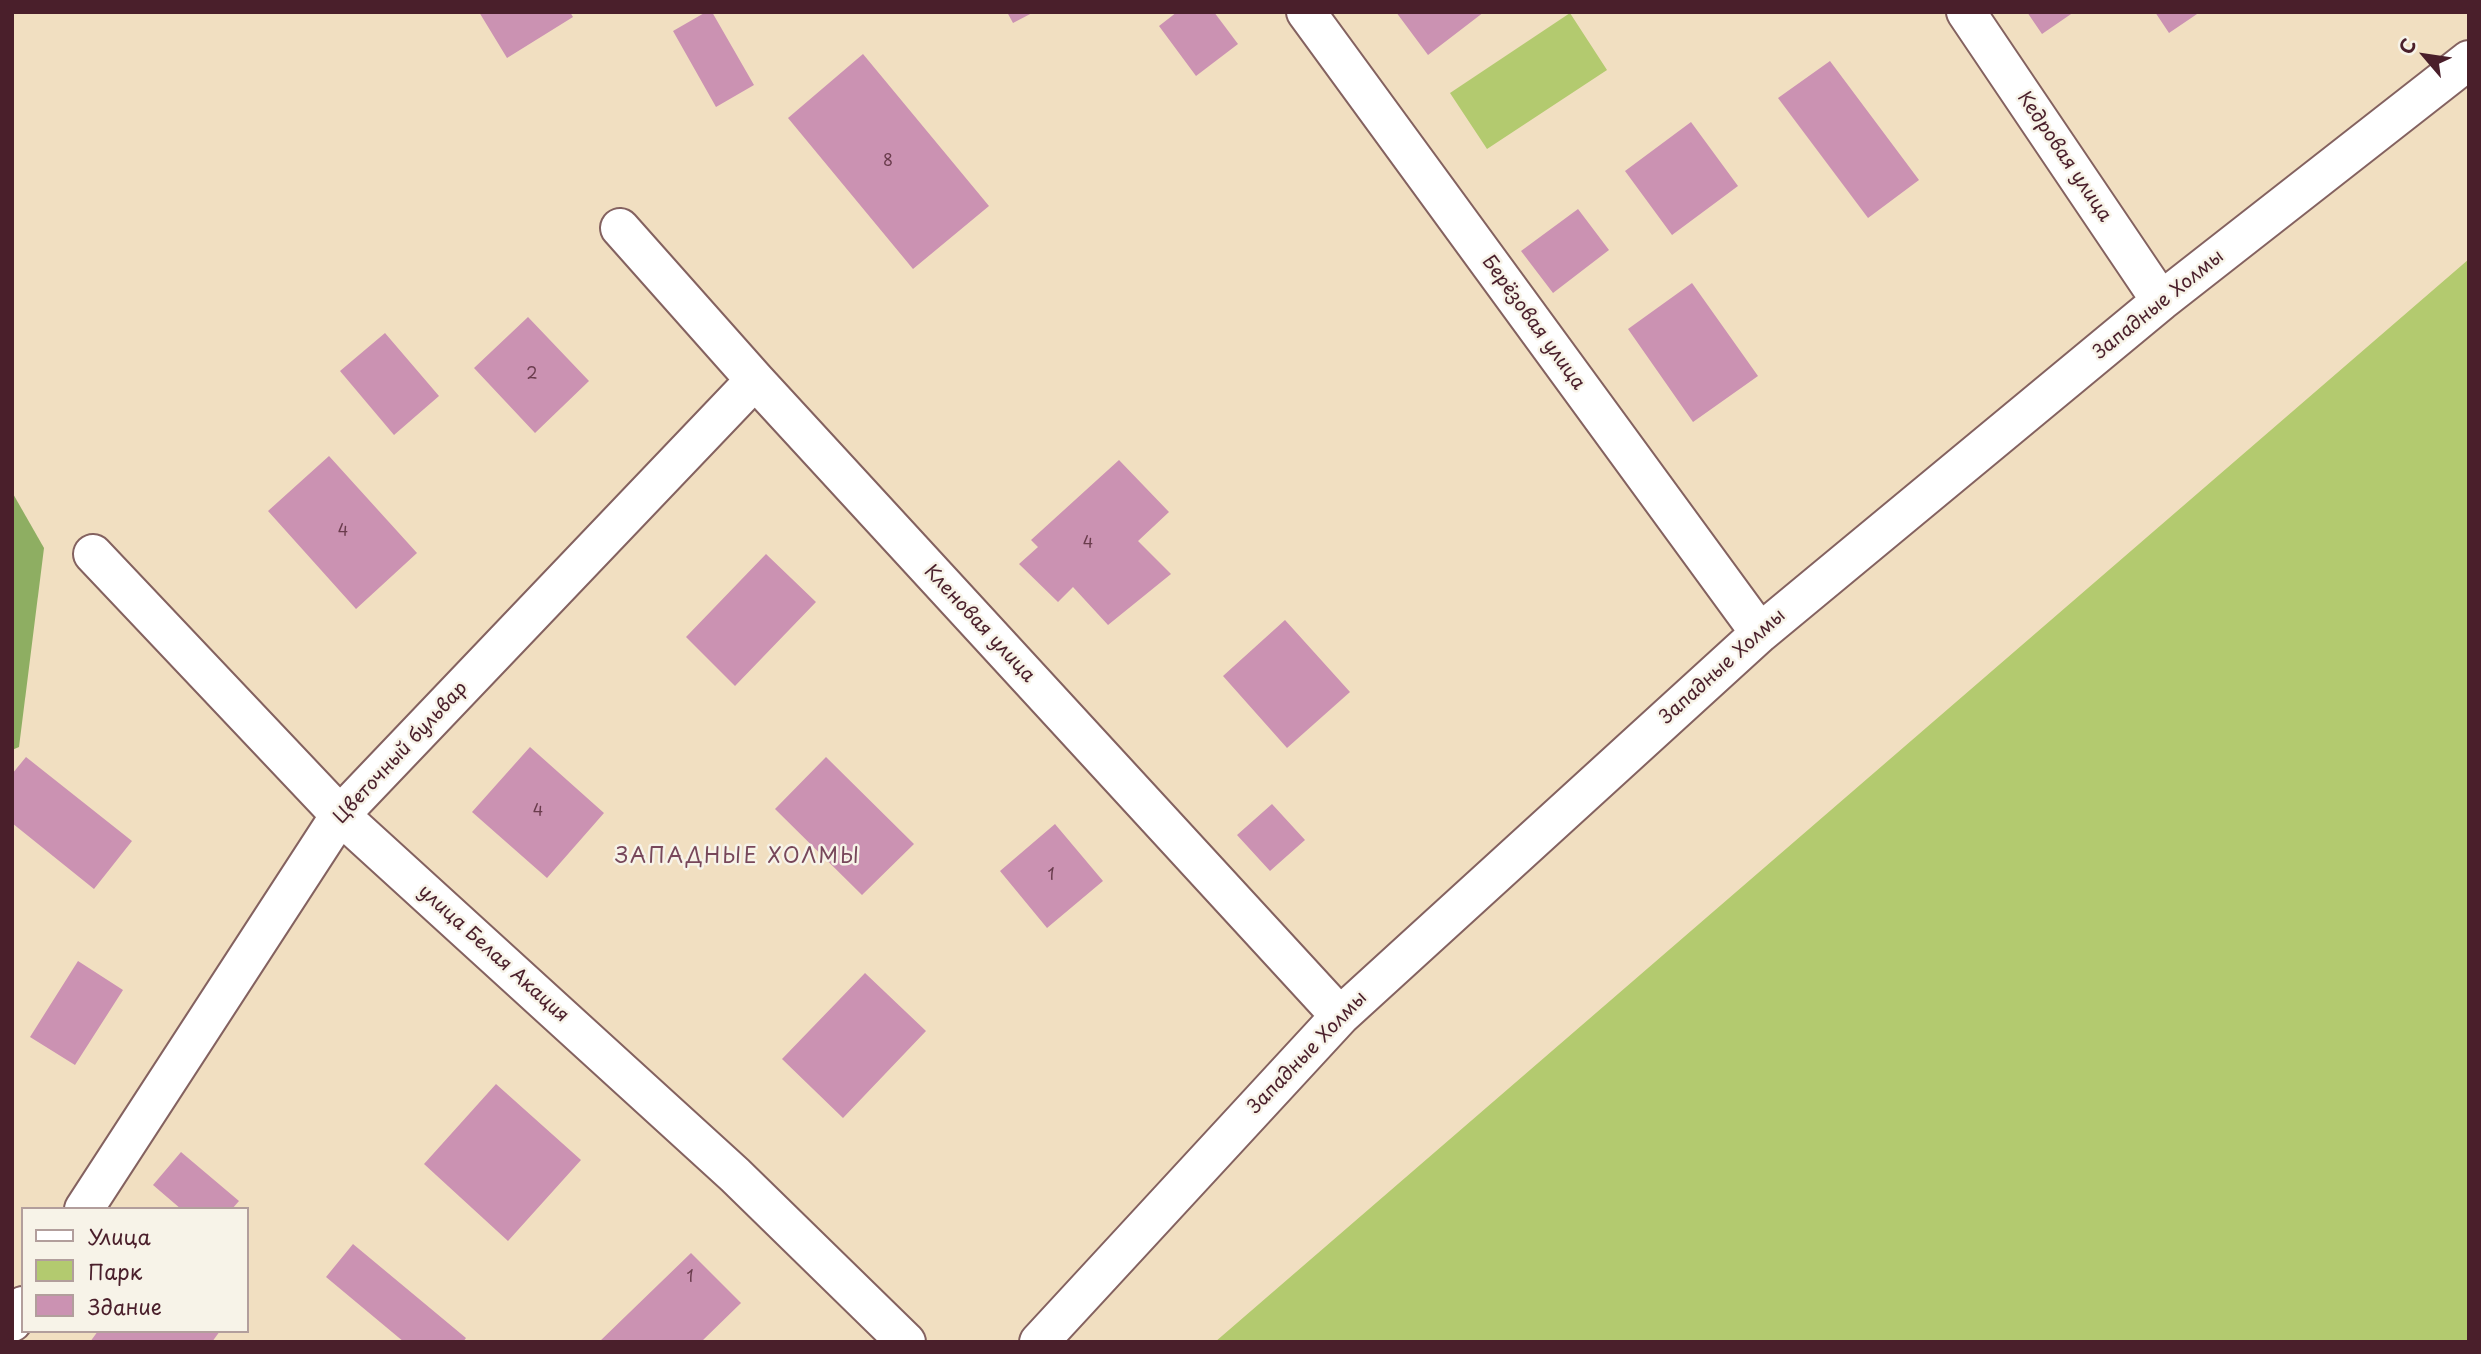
<!DOCTYPE html>
<meta charset="utf-8">
<style>
body{margin:0}
#map{position:relative;width:2481px;height:1354px;overflow:hidden;background:#f1dfc1;font-family:"Playpen Sans",sans-serif}
canvas{display:block}
.frame{position:absolute;inset:0;border:14px solid #4a1f2b;pointer-events:none}
.legend{position:absolute;left:21px;top:1207px;width:228px;height:126px;box-sizing:border-box;background:#f7f3e8;border:2px solid #b29e9c;margin:0;padding:9px 12px;list-style:none;font-size:21px;color:#4a1f2b}
.legend li{display:flex;align-items:center;gap:14px;height:35px}
.legend b{width:35px;border:2px solid #b29e9c}
.north{position:absolute;left:2390px;top:21px;width:70px;height:70px;-webkit-text-stroke:5px #f7f3e8;paint-order:stroke;rotate:299deg;font-size:19px;font-weight:700;line-height:28px;text-align:center;color:#4a1f2b}
.north::after{content:'';display:block;margin:auto;width:24px;height:32px;background:#4a1f2b;clip-path:polygon(50% 0,100% 100%,50% 72%,0 100%)}
</style>
<div id="map">
<canvas width="2481" height="1354"></canvas>
<div class="frame"></div>
<ul class="legend">
<li><b style="height:9px;background:#fff"></b>Улица</li>
<li><b style="height:19px;background:#b3ca6f"></b>Парк</li>
<li><b style="height:19px;background:#cb92b2"></b>Здание</li>
</ul>
<div class="north">С</div>
</div>
<script>
const ctx = document.querySelector('canvas').getContext('2d');
ctx.lineJoin = 'round';
function fill(path, color) { ctx.fillStyle = color; ctx.fill(path, 'evenodd'); }
const poly = rows => new Path2D(rows.map(r => 'M' + r).join(''));
function stroke(path, color, width, dash) { ctx.strokeStyle = color; ctx.lineWidth = width; ctx.lineCap = dash ? 'butt' : 'round'; ctx.setLineDash(dash || []); ctx.stroke(path); }
function drawText(font, color, halo, rows, align = 'center') {
  ctx.font = font + ' "Playpen Sans",sans-serif'; ctx.lineWidth = 5; ctx.setLineDash([]); ctx.textBaseline = 'middle'; ctx.strokeStyle = halo; ctx.fillStyle = color; for (const [text, x, y, turn = 0] of rows) {
    ctx.save(); ctx.translate(x, y); ctx.rotate((+turn || 0) * Math.PI / 180); ctx.textAlign = isNaN(turn) ? turn : align; if (halo) ctx.strokeText(text, 0, 0); ctx.fillText(text, 0, 0); ctx.restore();
  }
}
const green = poly([
 [1570,13,1607,70,1487,149,1450,93],
 [2469,259,2469,1342,1215,1342]
]);
const forest = poly([
 [12,492,44,548,19,747,12,750]
]);
const building = poly([
 [479,12,570,12,573,17,507,58],
 [706,12,712,12,754,85,716,107,673,31],
 [1007,12,1034,12,1013,23],
 [1177,12,1214,12,1238,44,1196,76,1159,26],
 [1396,12,1484,12,1428,55],
 [2027,12,2074,12,2042,34],
 [2155,12,2200,12,2169,33],
 [863,54,989,206,913,269,788,118],
 [1830,61,1919,180,1868,218,1778,98],
 [1691,122,1738,186,1672,235,1625,171],
 [1578,209,1609,250,1553,293,1521,251],
 [1692,283,1758,376,1693,422,1628,329],
 [528,317,589,381,535,433,474,368],
 [385,333,439,396,394,435,340,371],
 [329,456,417,553,356,609,268,511],
 [1119,460,1169,512,1138,541,1171,574,1108,625,1073,587,1058,602,1019,564,1038,547,1031,540],
 [766,554,816,602,735,686,686,637],
 [1285,620,1350,692,1287,748,1223,676],
 [530,747,604,813,547,878,472,812],
 [26,757,132,841,94,889,12,823,12,774],
 [826,757,914,844,862,895,775,809],
 [1272,804,1305,840,1270,871,1237,835],
 [1055,824,1103,881,1047,928,1000,871],
 [78,961,123,990,75,1065,30,1037],
 [865,973,926,1031,843,1118,782,1059],
 [496,1084,581,1160,508,1241,424,1164],
 [181,1152,239,1201,232,1209,181,1209,153,1185],
 [353,1244,466,1338,463,1342,404,1342,326,1277],
 [691,1253,741,1303,701,1342,599,1342],
 [98,1331,220,1331,212,1342,90,1342]
]);
const street = poly([
 [1306,12,1760,633],
 [1966,12,2161,301],
 [620,228,755,380,1340,1016],
 [93,554,340,815,735,1175,906,1342],
 [84,1209,340,815,755,380],
 [12,1322,23,1306],
 [1039,1342,1340,1016,1760,633,2161,301,2469,60]
]);
const numberNames = [
 ["8",888,162],
 ["2",532,375],
 ["4",343,532],
 ["4",1088,544],
 ["4",538,812],
 ["1",1051,876],
 ["1",690,1278]
];
const streetNames = [
 ["Кедровая улица",2064,157,56],
 ["Западные Холмы",2159,305,-39],
 ["Берёзовая улица",1533,323,54],
 ["Кленовая улица",979,624,47],
 ["Западные Холмы",1723,667,-42],
 ["Цветочный бульвар",401,753,-47],
 ["улица Белая Акация",493,954,42],
 ["Западные Холмы",1308,1053,-46]
];
const neighbourhoodNames = [
 ["ЗАПАДНЫЕ ХОЛМЫ",738,857]
];
fill(green, '#b3ca6f');
fill(forest, '#8eae62');
fill(building, '#cb92b2');
stroke(street, '#846260', 42);
stroke(street, '#fff', 38);
drawText('16px', '#6a3c4d', null, numberNames);
drawText('19px', '#4a1f2b', '#f7f3e8', streetNames);
ctx.letterSpacing = '2px';
drawText('21px', '#77475a', '#f7f3e8', neighbourhoodNames);
ctx.letterSpacing = '0px';
</script>
